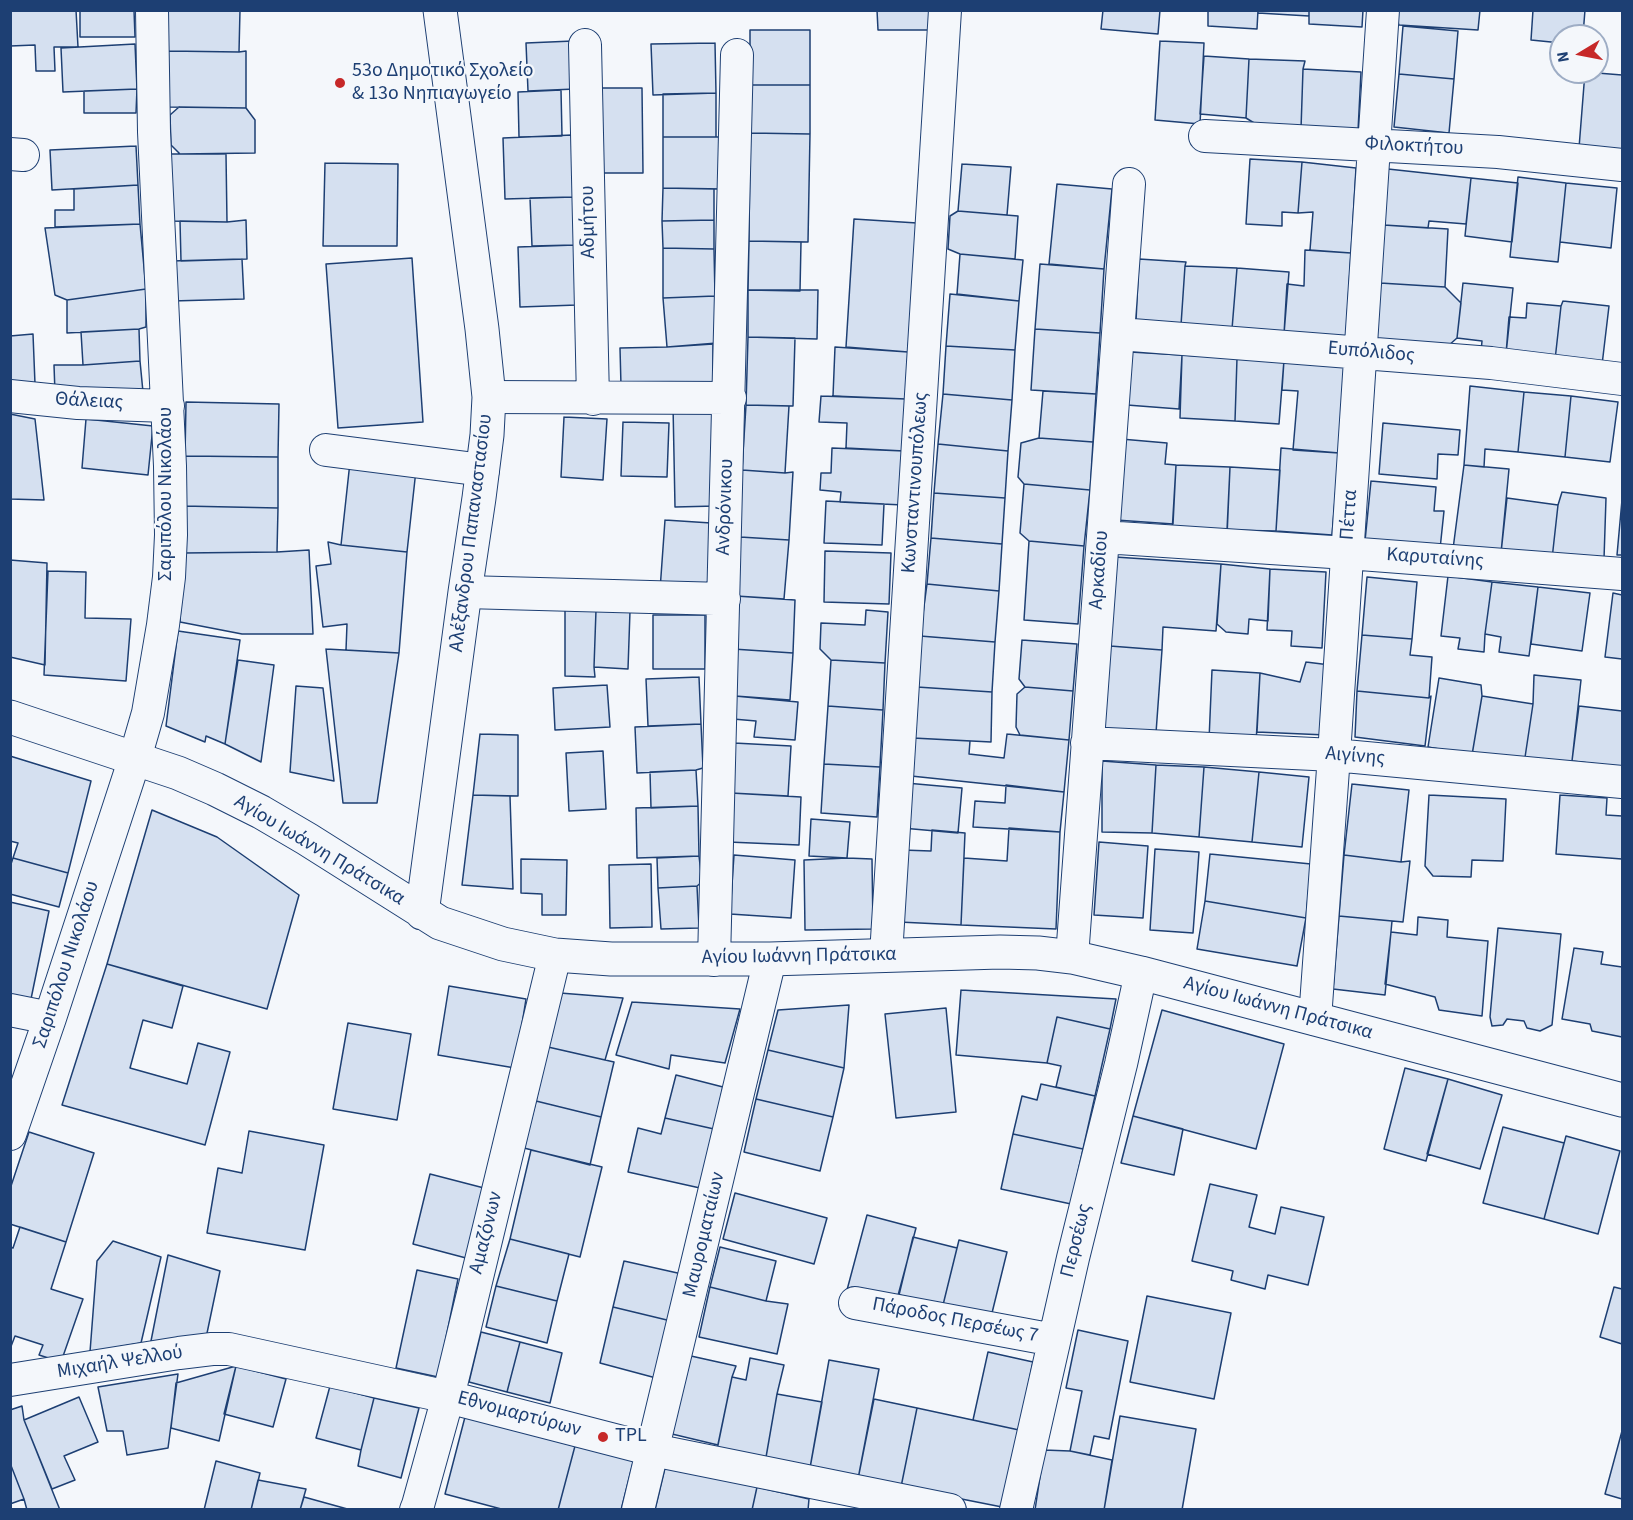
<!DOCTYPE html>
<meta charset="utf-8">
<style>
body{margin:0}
#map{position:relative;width:1633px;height:1520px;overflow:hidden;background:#f4f7fb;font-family:"Source Sans 3",sans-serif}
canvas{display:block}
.frame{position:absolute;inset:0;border:12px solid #1d3f73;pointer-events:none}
.north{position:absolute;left:1549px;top:24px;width:60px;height:60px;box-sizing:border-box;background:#f4f7fb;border:2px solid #9eadc5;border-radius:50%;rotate:260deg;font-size:16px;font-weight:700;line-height:24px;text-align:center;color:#1d3f73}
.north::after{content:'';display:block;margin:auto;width:21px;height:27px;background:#c62828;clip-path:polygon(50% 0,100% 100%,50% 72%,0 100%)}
</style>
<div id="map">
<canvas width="1633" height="1520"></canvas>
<div class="frame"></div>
<div class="north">N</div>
</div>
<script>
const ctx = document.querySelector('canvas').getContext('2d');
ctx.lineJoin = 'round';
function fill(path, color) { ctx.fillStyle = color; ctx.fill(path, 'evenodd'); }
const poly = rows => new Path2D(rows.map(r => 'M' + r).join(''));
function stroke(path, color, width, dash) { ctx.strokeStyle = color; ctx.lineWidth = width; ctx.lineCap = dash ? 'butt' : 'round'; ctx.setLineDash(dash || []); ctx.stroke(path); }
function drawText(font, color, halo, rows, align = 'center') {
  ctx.font = font + ' "Source Sans 3",sans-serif'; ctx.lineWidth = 4.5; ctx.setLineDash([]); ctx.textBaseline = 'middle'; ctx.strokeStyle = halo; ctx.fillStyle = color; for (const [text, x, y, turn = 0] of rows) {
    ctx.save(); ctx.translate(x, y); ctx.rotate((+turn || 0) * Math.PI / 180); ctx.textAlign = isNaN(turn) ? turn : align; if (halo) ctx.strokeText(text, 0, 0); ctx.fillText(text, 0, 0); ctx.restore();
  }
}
const building = poly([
 [10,10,76,10,78,47,54,47,55,71,36,71,35,45,10,46,10,10],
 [80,10,134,10,135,37,80,37,80,10],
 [168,10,240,10,239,52,168,51,168,10],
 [877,10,934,10,933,30,878,30,877,10],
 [1103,10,1160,10,1158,34,1101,29,1103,10],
 [1208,10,1258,10,1257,29,1208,26,1208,10],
 [1258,10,1309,10,1309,16,1258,13,1258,10],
 [1309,10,1363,10,1362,27,1309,24,1309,10],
 [1395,10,1480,10,1478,30,1399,25,1395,15,1395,10],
 [1533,10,1585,10,1583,35,1566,34,1566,36,1561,36,1561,43,1531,40,1533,10],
 [1403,26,1458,31,1454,79,1399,74,1403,26],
 [750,30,810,30,810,85,750,85,750,30],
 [573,41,575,89,528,91,526,43,573,41],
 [1160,41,1204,43,1200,124,1155,120,1160,41],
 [715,43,716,93,653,95,651,44,715,43],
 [135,44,137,89,63,92,61,48,135,44],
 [168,51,239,52,246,51,246,108,168,107,168,51],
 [1204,56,1249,59,1246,118,1200,114,1204,56],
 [1249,59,1305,61,1303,69,1301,129,1259,126,1246,118,1249,59],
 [1303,69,1361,72,1358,131,1301,129,1303,69],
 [1585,72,1622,75,1622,153,1579,148,1585,72],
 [1399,74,1454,79,1449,133,1394,127,1399,74],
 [750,85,810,85,810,134,750,133,750,85],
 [601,88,642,88,643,173,601,173,601,88],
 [137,89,136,113,84,113,84,91,137,89],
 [561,90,562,136,519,137,518,92,561,90],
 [716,93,716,137,663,137,663,94,716,93],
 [179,107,246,108,255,120,255,153,180,154,171,145,170,115,179,107],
 [750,133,810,134,808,242,749,241,750,133],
 [572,135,574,197,505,199,503,138,572,135],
 [663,137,725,137,724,189,663,188,663,137],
 [136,146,138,185,52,190,50,150,136,146],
 [168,154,226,154,227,222,168,221,168,154],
 [1250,159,1302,162,1298,213,1282,212,1282,226,1246,224,1250,159],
 [1302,162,1356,168,1351,253,1310,250,1313,212,1298,213,1302,162],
 [325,163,398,164,397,246,323,246,325,163],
 [962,164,1011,167,1007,215,958,211,962,164],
 [1388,169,1471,178,1466,224,1429,221,1428,228,1384,225,1388,169],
 [1518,177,1566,183,1558,262,1510,257,1518,177],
 [1471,178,1518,183,1512,242,1465,236,1471,178],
 [1566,183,1617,188,1611,248,1560,242,1566,183],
 [1057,184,1112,189,1104,269,1049,264,1057,184],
 [138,185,140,224,55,227,55,210,74,210,74,189,138,185],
 [663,188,714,189,714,220,662,221,663,188],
 [574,197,575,245,532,246,530,198,574,197],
 [958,211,1018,216,1015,259,960,254,948,249,950,216,958,211],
 [854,219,917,223,908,352,846,347,854,219],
 [246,220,247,259,181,261,180,221,227,222,246,220],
 [714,220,714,249,663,248,662,221,714,220],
 [140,224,146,289,67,300,55,295,45,228,140,224],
 [1384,225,1448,229,1445,287,1380,283,1384,225],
 [749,241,801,242,800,291,748,290,749,241],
 [575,245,577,305,520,307,518,247,575,245],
 [663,248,714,249,715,296,663,298,663,248],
 [1305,250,1351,253,1346,337,1284,334,1287,284,1304,286,1305,250],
 [960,254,1023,260,1019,301,957,294,960,254],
 [412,258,423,422,338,428,326,264,412,258],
 [242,259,244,299,172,301,171,261,242,259],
 [1139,259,1186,262,1185,266,1181,325,1136,321,1139,259],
 [1040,264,1104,269,1100,333,1035,329,1040,264],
 [1185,266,1237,268,1232,329,1181,325,1185,266],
 [1237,268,1289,272,1284,334,1232,329,1237,268],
 [1380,283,1445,287,1461,303,1457,338,1448,346,1376,339,1380,283],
 [1463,283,1513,288,1506,354,1481,352,1482,341,1457,338,1463,283],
 [146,289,146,327,139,329,67,333,67,300,146,289],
 [748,290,818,290,817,339,748,337,748,290],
 [950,294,1019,301,1015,350,946,346,950,294],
 [715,296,717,343,667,347,663,298,715,296],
 [1563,301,1609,306,1602,365,1555,360,1561,306,1563,301],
 [1527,303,1561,306,1555,360,1506,354,1509,317,1526,318,1527,303],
 [139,329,140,361,83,365,81,332,139,329],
 [1035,329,1100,333,1096,394,1031,390,1035,329],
 [33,334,35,384,10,383,10,336,33,334],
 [748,337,795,338,793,406,746,405,748,337],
 [713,344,713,384,621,386,620,348,667,347,713,344],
 [946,346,1015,350,1012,400,943,394,946,346],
 [835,347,908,352,906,399,833,396,835,347],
 [1130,352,1182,355,1179,409,1127,405,1130,352],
 [1182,355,1237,358,1235,421,1180,418,1182,355],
 [1237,358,1284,360,1279,424,1235,421,1237,358],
 [1284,360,1346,363,1339,453,1293,450,1298,391,1282,390,1284,360],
 [140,361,143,392,55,393,54,365,83,365,140,361],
 [1470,386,1524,392,1518,452,1485,449,1484,467,1464,465,1470,386],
 [1043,391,1096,394,1093,442,1039,438,1043,391],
 [1524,392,1571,396,1565,457,1518,452,1524,392],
 [943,394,1012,400,1008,451,938,444,943,394],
 [821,396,906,399,904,451,846,448,847,423,819,422,821,396],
 [1571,396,1618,402,1610,462,1565,457,1571,396],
 [186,402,279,404,278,457,185,456,186,402],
 [714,404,716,506,675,507,673,405,714,404],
 [746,405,789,406,785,473,742,470,746,405],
 [10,414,35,419,44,500,10,499,10,414],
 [564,417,607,419,603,480,561,477,564,417],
 [86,419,153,426,148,475,82,468,86,419],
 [623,422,669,423,667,477,621,476,623,422],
 [1383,423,1460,430,1458,455,1438,454,1437,479,1379,474,1383,423],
 [1039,438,1093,442,1090,490,1024,484,1018,477,1021,443,1039,438],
 [1121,439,1167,443,1165,464,1176,465,1173,524,1116,520,1121,439],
 [938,444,1008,451,1005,498,934,493,938,444],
 [832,448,904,451,903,505,840,502,841,492,820,490,821,473,831,473,832,448],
 [1281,448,1339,453,1332,535,1276,531,1281,448],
 [185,456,278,457,278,508,183,506,185,456],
 [350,462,416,470,407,552,341,545,350,462],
 [1176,465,1230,467,1227,536,1172,533,1176,465],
 [1464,465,1509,469,1501,553,1453,549,1464,465],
 [1230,467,1280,470,1276,531,1227,530,1230,467],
 [742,470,785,473,793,472,789,540,740,537,742,470],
 [1371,481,1436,487,1434,511,1444,511,1440,549,1365,541,1371,481],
 [1024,484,1090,490,1084,546,1029,541,1020,533,1024,484],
 [1562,492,1606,498,1604,559,1552,559,1558,505,1562,492],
 [934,493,1005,498,1002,544,931,538,934,493],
 [1507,498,1558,505,1552,559,1501,553,1507,498],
 [1622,500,1622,555,1617,555,1622,500],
 [826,501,884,504,882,545,824,543,826,501],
 [183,506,278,508,277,552,183,553,183,506],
 [665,520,711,523,707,594,660,590,665,520],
 [740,537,789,540,784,599,736,596,740,537],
 [931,538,1002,544,999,591,927,584,931,538],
 [1029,541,1084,546,1078,624,1024,620,1029,541],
 [328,542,341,545,407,552,399,653,346,650,347,624,323,627,316,566,331,564,328,542],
 [309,550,313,634,242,634,180,622,183,553,277,552,309,550],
 [825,551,891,553,889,604,824,602,825,551],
 [1115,557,1221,564,1216,631,1163,627,1162,650,1110,646,1115,557],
 [10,560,47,563,45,665,10,657,10,560],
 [1221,564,1270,569,1268,621,1249,619,1248,634,1226,632,1217,624,1221,564],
 [1270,569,1326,572,1322,648,1291,646,1292,631,1267,630,1270,569],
 [48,571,86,572,85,618,131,619,126,681,44,675,48,571],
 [1448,576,1492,582,1485,634,1484,652,1458,649,1460,638,1441,636,1448,576],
 [1367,577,1417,582,1412,639,1362,635,1367,577],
 [1492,582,1538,587,1529,656,1499,652,1501,637,1485,634,1492,582],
 [927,584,999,591,995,642,920,636,927,584],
 [1538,587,1590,593,1582,651,1531,644,1538,587],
 [1613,593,1622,595,1622,659,1605,657,1613,593],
 [736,596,795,600,793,653,733,649,736,596],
 [565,609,596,610,594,667,595,677,565,676,565,609],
 [596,610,630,611,628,669,594,667,596,610],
 [866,610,888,612,885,663,831,660,820,649,821,623,865,625,866,610],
 [653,615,705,615,705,669,653,669,653,615],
 [178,631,240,640,225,744,206,736,205,742,166,726,178,631],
 [1362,635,1412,639,1410,655,1432,657,1429,698,1357,691,1362,635],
 [920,636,995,642,992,692,917,687,920,636],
 [1022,640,1077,644,1073,691,1025,687,1019,679,1022,640],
 [1110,646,1162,650,1156,733,1104,729,1110,646],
 [326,649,399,653,377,803,343,803,326,649],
 [733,649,793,653,790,700,735,696,733,649],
 [238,660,274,665,261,762,225,744,238,660],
 [831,660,885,663,883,710,828,706,831,660],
 [1306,662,1330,665,1326,735,1257,732,1260,673,1300,682,1306,662],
 [1212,670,1260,673,1256,743,1209,740,1212,670],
 [1534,675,1581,680,1572,761,1569,769,1524,764,1533,704,1534,675],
 [699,677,701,724,648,726,646,679,699,677],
 [1439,678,1481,685,1482,696,1472,755,1428,747,1439,678],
 [607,685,610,727,555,730,553,688,607,685],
 [296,686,323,688,334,781,290,772,296,686],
 [917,687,992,692,991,742,913,738,917,687],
 [1025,687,1073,691,1069,740,1020,735,1016,727,1017,694,1025,687],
 [1357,691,1429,698,1431,696,1425,746,1355,737,1357,691],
 [735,696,798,702,795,740,754,737,756,721,733,719,735,696],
 [1482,696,1533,704,1524,764,1472,755,1482,696],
 [828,706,883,710,880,767,824,764,828,706],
 [1579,706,1622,711,1622,767,1572,761,1579,706],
 [701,724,703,768,696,770,637,773,635,727,701,724],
 [480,734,518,735,518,796,473,795,480,734],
 [1007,734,1069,740,1064,792,911,776,913,738,970,741,969,754,1004,758,1007,734],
 [734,743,791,746,788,796,731,793,734,743],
 [603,751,606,809,569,811,566,753,603,751],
 [10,756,91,781,68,873,13,858,18,843,10,841,10,756],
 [1102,761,1156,765,1152,833,1102,832,1102,761],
 [824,764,880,767,877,817,821,813,824,764],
 [1156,765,1204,767,1199,837,1152,833,1156,765],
 [1204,767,1259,772,1252,842,1199,837,1204,767],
 [696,770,698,806,651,808,650,772,696,770],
 [1259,772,1309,777,1302,847,1252,842,1259,772],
 [906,783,962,788,958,833,902,828,906,783],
 [1352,784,1409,790,1401,862,1344,855,1352,784],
 [1006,785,1064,792,1060,832,973,827,975,801,1005,803,1006,785],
 [731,793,801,797,799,845,728,842,731,793],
 [473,795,510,796,513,889,462,885,473,795],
 [1429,795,1506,799,1503,861,1472,860,1471,877,1433,876,1425,866,1429,795],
 [1560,795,1607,798,1606,815,1622,816,1622,859,1556,854,1560,795],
 [698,806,699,856,637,858,636,808,698,806],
 [152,810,217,837,299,895,267,1009,107,964,152,810],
 [811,819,850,822,847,858,809,856,811,819],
 [1009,828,1060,832,1056,929,961,925,964,858,1007,861,1009,828],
 [932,830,965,833,961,925,899,922,902,850,931,851,932,830],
 [1099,842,1148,846,1143,918,1094,915,1099,842],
 [1155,849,1199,852,1193,933,1150,930,1155,849],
 [1210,854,1311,864,1306,918,1205,901,1210,854],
 [734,855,795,860,791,918,730,914,734,855],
 [1344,855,1401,862,1410,861,1403,922,1339,916,1344,855],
 [699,856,702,882,697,886,658,888,657,858,699,856],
 [13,858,68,873,59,907,10,894,10,867,13,858],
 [847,858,872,859,873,929,805,930,804,860,847,858],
 [521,859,567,860,566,915,542,915,542,894,521,893,521,859],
 [651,864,652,927,610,928,609,865,651,864],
 [697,886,699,928,661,929,658,888,697,886],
 [1205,901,1306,918,1297,966,1197,949,1205,901],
 [10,902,49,911,31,999,10,994,10,902],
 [1339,916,1392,921,1385,995,1333,989,1339,916],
 [1418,917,1448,920,1447,937,1488,941,1482,1016,1439,1010,1435,997,1385,984,1391,932,1417,935,1418,917],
 [1498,928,1561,934,1552,1025,1540,1031,1527,1028,1524,1021,1507,1019,1503,1025,1492,1026,1490,1017,1498,928],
 [1574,948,1603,952,1601,964,1622,967,1622,1037,1592,1031,1590,1024,1562,1019,1574,948],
 [107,964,183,986,172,1028,143,1020,130,1068,187,1084,198,1043,230,1052,205,1145,62,1105,107,964],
 [449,986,526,999,515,1068,438,1055,449,986],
 [961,990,1116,999,1110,1029,1057,1017,1047,1063,956,1055,961,990],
 [560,993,623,998,605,1060,548,1047,560,993],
 [632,1002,740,1009,725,1063,671,1055,669,1069,616,1055,632,1002],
 [849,1005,844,1068,768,1050,778,1010,849,1005],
 [946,1008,956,1112,896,1118,885,1014,946,1008],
 [1162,1010,1284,1044,1256,1149,1133,1116,1162,1010],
 [1057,1017,1110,1029,1095,1096,1056,1087,1061,1066,1047,1063,1057,1017],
 [348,1023,411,1034,397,1120,333,1109,348,1023],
 [548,1047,614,1062,601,1117,536,1101,548,1047],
 [768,1050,844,1068,833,1117,756,1099,768,1050],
 [1405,1068,1448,1079,1426,1161,1384,1149,1405,1068],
 [676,1075,723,1087,714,1129,665,1118,676,1075],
 [1448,1079,1502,1095,1480,1169,1427,1154,1448,1079],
 [1041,1084,1095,1096,1083,1149,1013,1134,1022,1096,1037,1100,1041,1084],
 [756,1099,833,1117,820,1171,744,1152,756,1099],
 [536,1101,601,1117,590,1165,524,1148,536,1101],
 [1133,1116,1183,1129,1174,1175,1121,1163,1133,1116],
 [665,1118,714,1129,700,1188,628,1172,638,1128,661,1134,665,1118],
 [1503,1127,1564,1143,1544,1219,1483,1203,1503,1127],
 [249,1131,324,1145,305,1250,207,1233,218,1168,242,1173,249,1131],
 [29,1132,94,1153,66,1242,10,1224,10,1189,29,1132],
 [1013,1134,1083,1149,1071,1204,1001,1189,1013,1134],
 [1566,1136,1620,1151,1598,1234,1544,1219,1566,1136],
 [531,1150,602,1167,580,1257,510,1239,531,1150],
 [430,1174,484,1188,466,1258,413,1244,430,1174],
 [1210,1184,1257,1195,1249,1227,1275,1234,1281,1207,1324,1217,1308,1285,1268,1275,1265,1289,1231,1280,1233,1271,1192,1261,1210,1184],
 [735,1193,827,1218,814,1264,723,1239,735,1193],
 [867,1215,916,1228,896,1303,847,1290,867,1215],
 [20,1227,66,1242,51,1289,83,1299,61,1362,39,1355,43,1345,15,1336,10,1349,10,1247,13,1248,20,1227],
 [913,1237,957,1248,943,1305,899,1295,913,1237],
 [510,1239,569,1254,557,1301,496,1286,510,1239],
 [959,1240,1007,1252,991,1317,943,1305,959,1240],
 [113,1241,161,1257,141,1343,90,1352,97,1261,113,1241],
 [720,1247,776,1261,766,1301,710,1287,720,1247],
 [168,1255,220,1271,206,1338,150,1346,168,1255],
 [624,1261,682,1274,671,1321,613,1307,624,1261],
 [417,1270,458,1279,438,1377,396,1368,417,1270],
 [496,1286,557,1301,547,1343,486,1327,496,1286],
 [710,1287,766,1301,788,1304,777,1354,699,1337,710,1287],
 [1614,1287,1622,1289,1622,1344,1600,1337,1614,1287],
 [1147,1296,1231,1313,1214,1399,1130,1382,1147,1296],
 [613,1307,671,1321,656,1378,600,1363,613,1307],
 [1078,1330,1128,1341,1109,1439,1094,1436,1090,1455,1070,1451,1082,1391,1066,1388,1078,1330],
 [481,1332,520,1342,507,1392,469,1382,481,1332],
 [520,1342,562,1353,550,1403,507,1392,520,1342],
 [988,1352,1033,1362,1019,1430,973,1420,988,1352],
 [691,1356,736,1366,732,1377,718,1445,672,1434,691,1356],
 [750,1358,784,1365,777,1394,765,1463,716,1454,732,1377,746,1380,750,1358],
 [829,1360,879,1369,858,1479,810,1468,829,1360],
 [236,1366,219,1441,171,1428,176,1383,236,1366],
 [236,1366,286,1379,273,1427,224,1414,236,1366],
 [178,1374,168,1448,127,1455,123,1431,107,1431,98,1387,178,1374],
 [330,1386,374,1398,361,1450,316,1438,330,1386],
 [777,1394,822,1402,810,1468,765,1463,777,1394],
 [79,1397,98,1442,64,1456,75,1480,52,1489,24,1420,79,1397],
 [374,1398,419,1408,401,1478,358,1466,361,1450,374,1398],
 [874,1399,917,1408,901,1487,858,1479,874,1399],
 [22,1406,24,1420,60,1510,27,1510,24,1499,10,1463,10,1410,22,1406],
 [917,1408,1019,1430,1002,1507,901,1487,917,1408],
 [1120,1416,1196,1429,1182,1510,1104,1510,1120,1416],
 [465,1417,575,1446,558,1510,505,1510,445,1494,465,1417],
 [1622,1431,1622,1499,1605,1494,1622,1431],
 [575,1446,634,1459,621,1510,558,1510,575,1446],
 [1044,1450,1070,1451,1112,1460,1104,1510,1035,1510,1044,1450],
 [216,1461,260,1473,251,1510,204,1510,216,1461],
 [10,1463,24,1499,10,1504,10,1463],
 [666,1464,757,1487,752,1510,655,1510,666,1464],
 [258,1480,306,1489,300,1510,251,1510,258,1480],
 [757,1487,809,1499,808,1510,752,1510,757,1487],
 [304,1497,351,1510,300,1510,304,1497]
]);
const minor = poly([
 [585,45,593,399],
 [1205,136,1498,152,1622,165],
 [10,154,23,155],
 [1119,334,1491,363,1622,379],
 [10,396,78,403,168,406],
 [489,397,730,398],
 [326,450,483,470],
 [1103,537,1347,553,1622,574],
 [465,592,724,599],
 [1087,743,1334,755,1622,782],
 [886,955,945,10],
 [1072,957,1129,184],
 [714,960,737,55],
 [10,1010,50,1018],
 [1315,1019,1334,755,1383,10],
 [10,1134,50,1018,135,758,148,713,163,625,169,577,171,535,170,466,154,132,152,10],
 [855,1303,1054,1340],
 [10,1380,179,1353,212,1349,229,1349,448,1397,653,1450,950,1510],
 [416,1510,418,1505,448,1397,555,955],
 [638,1510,770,959],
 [1016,1510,1073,1258,1121,1064,1141,973]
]);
const secondary = poly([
 [10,717,178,773,215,789,261,812,307,839,440,923,503,944,555,955,611,959,770,959,1000,952,1038,953,1072,957,1141,973,1622,1100],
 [422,913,465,592,479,498,487,435,489,397,482,329,440,10]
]);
const markers = [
 [340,83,6,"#c62828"],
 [603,1437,6,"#c62828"]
];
const poiNames = [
 ["53ο Δημοτικό Σχολείο",352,72],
 ["& 13ο Νηπιαγωγείο",352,95],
 ["TPL",615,1437]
];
const streetNames = [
 ["Φιλοκτήτου",1414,147,3],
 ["Αδμήτου",589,222,-91],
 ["Ευπόλιδος",1371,353,5],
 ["Θάλειας",89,402,3],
 ["Κωνσταντινουπόλεως",916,483,-86],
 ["Σαριπόλου Νικολάου",167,494,-90],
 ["Ανδρόνικου",726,507,-88],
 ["Πέττα",1350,515,-86],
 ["Αλέξανδρου Παπαναστασίου",472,533,-83],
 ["Καρυταίνης",1435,559,4],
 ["Αρκαδίου",1100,570,-86],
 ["Αιγίνης",1355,757,5],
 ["Αγίου Ιωάννη Πράτσικα",319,851,31],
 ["Αγίου Ιωάννη Πράτσικα",799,957,-1],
 ["Σαριπόλου Νικολάου",67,965,-72],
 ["Αγίου Ιωάννη Πράτσικα",1278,1009,15],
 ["Αμαζόνων",487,1233,-76],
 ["Μαυροματαίων",705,1235,-77],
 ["Περσέως",1077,1241,-76],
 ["Πάροδος Περσέως 7",955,1321,11],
 ["Μιχαήλ Ψελλού",120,1363,-9],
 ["Εθνομαρτύρων",519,1415,15]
];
fill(building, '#d5e0f0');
stroke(building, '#1d3f73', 1.5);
stroke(minor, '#1d3f73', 34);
stroke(secondary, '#1d3f73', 35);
stroke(minor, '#f4f7fb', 32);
stroke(secondary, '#f4f7fb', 33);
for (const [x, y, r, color] of markers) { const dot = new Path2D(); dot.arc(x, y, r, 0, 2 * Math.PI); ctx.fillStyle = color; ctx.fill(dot); stroke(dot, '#f4f7fb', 2); }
drawText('20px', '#1d3f73', '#f4f7fb', poiNames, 'left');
drawText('20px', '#1d3f73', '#f4f7fb', streetNames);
</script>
